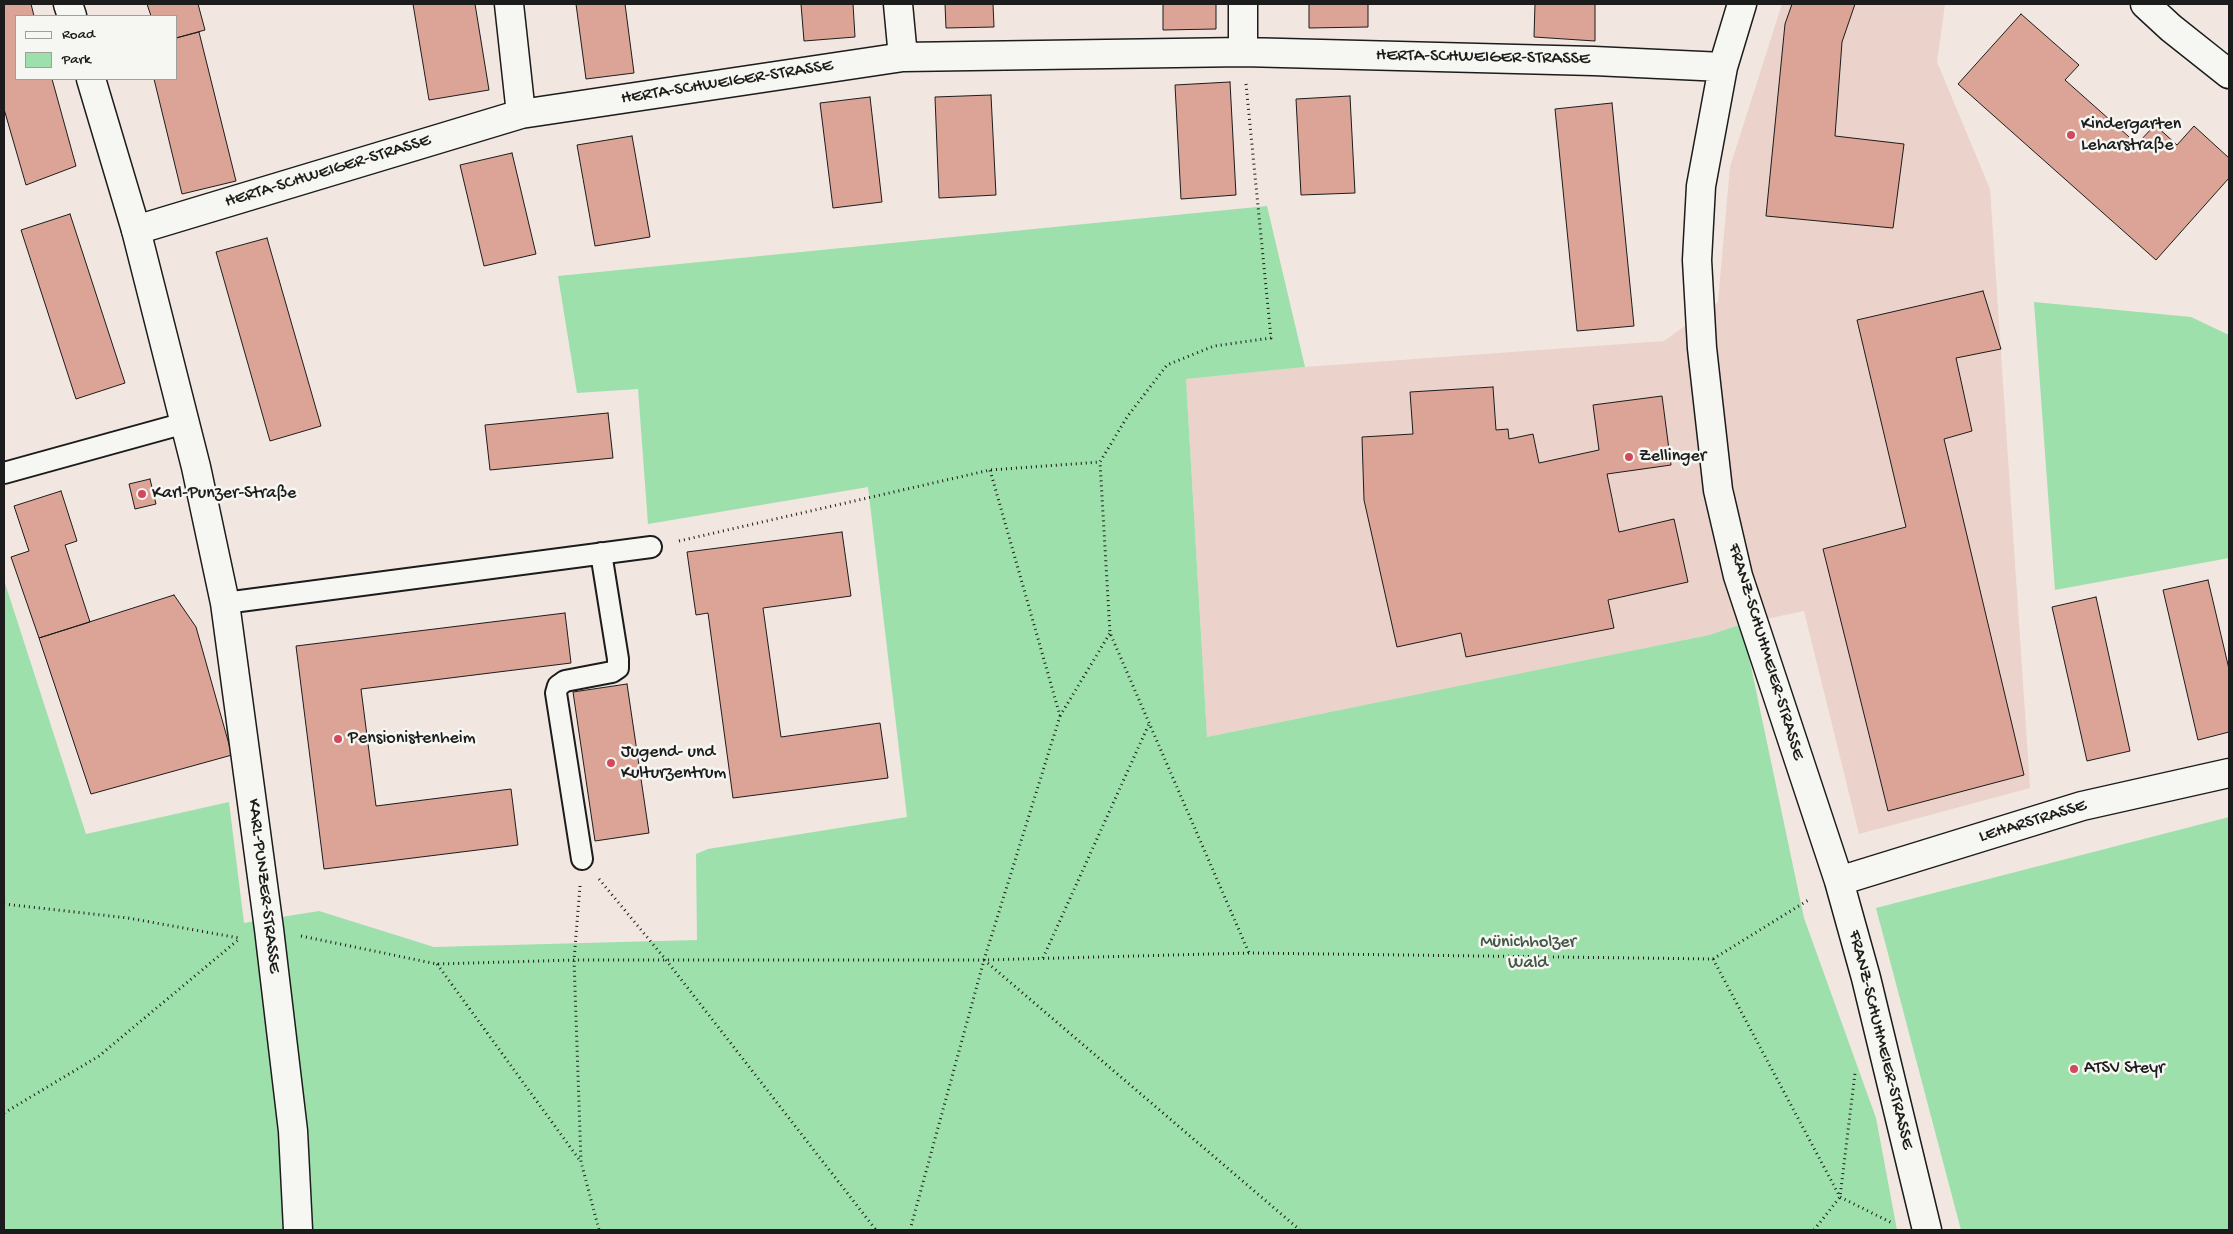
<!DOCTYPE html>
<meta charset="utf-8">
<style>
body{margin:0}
#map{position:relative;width:2233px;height:1234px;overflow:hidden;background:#f1e6e0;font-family:"Gochi Hand",sans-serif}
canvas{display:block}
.frame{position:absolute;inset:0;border:5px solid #1c1c1c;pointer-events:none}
.legend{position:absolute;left:15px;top:15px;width:162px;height:65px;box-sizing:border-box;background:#f6f6f2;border:1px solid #9f9f9c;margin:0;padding:6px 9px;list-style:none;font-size:15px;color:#1c1c1c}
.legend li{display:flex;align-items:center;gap:10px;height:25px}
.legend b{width:25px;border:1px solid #9f9f9c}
</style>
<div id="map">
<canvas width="2233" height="1234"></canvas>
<div class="frame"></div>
<ul class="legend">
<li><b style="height:6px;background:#f6f6f2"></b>Road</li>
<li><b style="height:14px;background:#9de0ab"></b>Park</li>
</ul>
</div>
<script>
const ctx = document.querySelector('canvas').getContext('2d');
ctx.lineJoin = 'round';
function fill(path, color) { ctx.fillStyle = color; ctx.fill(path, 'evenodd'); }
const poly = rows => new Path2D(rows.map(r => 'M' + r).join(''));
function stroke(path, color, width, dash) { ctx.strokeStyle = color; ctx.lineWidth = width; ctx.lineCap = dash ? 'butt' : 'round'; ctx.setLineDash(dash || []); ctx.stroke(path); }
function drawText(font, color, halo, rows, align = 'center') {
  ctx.font = font + ' "Gochi Hand",sans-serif'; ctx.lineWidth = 5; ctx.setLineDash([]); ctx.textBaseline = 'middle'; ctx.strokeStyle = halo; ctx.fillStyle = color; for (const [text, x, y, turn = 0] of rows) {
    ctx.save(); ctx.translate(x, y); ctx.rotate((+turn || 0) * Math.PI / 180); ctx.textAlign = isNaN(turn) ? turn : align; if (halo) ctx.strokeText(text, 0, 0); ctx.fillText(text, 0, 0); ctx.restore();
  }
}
const built = poly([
 [1782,4,1945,4,1937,62,1990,189,2030,788,1859,834,1804,611,1742,624,1709,635,1207,737,1186,379,1305,367,1664,341,1718,302,1730,167]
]);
const green = poly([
 [1267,206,1305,367,1186,379,1207,737,1709,635,1742,624,1804,918,1876,1118,1897,1230,4,1230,4,580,86,834,229,802,244,923,319,911,434,947,697,940,696,854,708,849,907,817,868,487,648,524,638,389,577,393,558,276],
 [2034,302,2191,317,2229,335,2229,558,2055,590],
 [2229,817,2229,1230,1961,1230,1876,908]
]);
const building = poly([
 [4,4,31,4,34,16,16,16,16,79,52,79,76,166,26,185,4,109,4,4],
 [147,4,198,4,205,30,176,38,176,16,151,16,147,4],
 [413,4,475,4,489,90,429,100,413,4],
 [576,4,625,4,634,73,586,79,576,4],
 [801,4,853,4,855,37,804,41,801,4],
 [945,4,993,4,994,27,946,28,945,4],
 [1163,4,1216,4,1216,29,1163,30,1163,4],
 [1309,4,1368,4,1368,27,1309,28,1309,4],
 [1535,4,1595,4,1595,41,1534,37,1535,4],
 [1792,4,1855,4,1842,42,1835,136,1904,144,1893,228,1766,216,1785,24,1792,4],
 [2021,14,2079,65,2065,80,2137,144,2155,125,2177,145,2194,126,2229,158,2229,178,2156,260,1958,84,2021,14],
 [199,32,236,181,182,194,154,79,176,79,176,38,199,32],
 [1230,82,1236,195,1181,199,1175,85,1230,82],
 [991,95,996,195,939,198,935,97,991,95],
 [1350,96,1355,193,1301,195,1296,99,1350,96],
 [870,97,882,202,833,208,820,103,870,97],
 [1612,103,1634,326,1577,331,1555,109,1612,103],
 [632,136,650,237,595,246,577,145,632,136],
 [512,153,536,254,484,266,460,165,512,153],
 [70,214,125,383,76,399,21,230,70,214],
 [267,238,321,426,270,441,216,252,267,238],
 [1983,291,2001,349,1956,358,1972,431,1944,439,2024,775,1888,811,1823,549,1906,527,1857,320,1983,291],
 [1493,387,1496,430,1508,429,1509,439,1533,434,1539,463,1599,450,1593,405,1662,396,1671,465,1607,474,1619,532,1674,519,1688,582,1608,600,1614,628,1466,657,1461,633,1397,647,1364,500,1362,437,1413,434,1410,392,1493,387],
 [608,413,613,458,490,470,485,425,608,413],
 [150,479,156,504,135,509,129,484,150,479],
 [61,491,77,541,65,545,90,622,39,638,11,557,29,551,14,506,61,491],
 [842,532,851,596,763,608,781,737,880,723,888,778,733,798,708,613,696,615,687,552,842,532],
 [2208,580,2229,669,2229,732,2198,740,2163,590,2208,580],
 [174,595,196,627,232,755,91,794,39,638,174,595],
 [2096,597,2130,751,2087,761,2052,607,2096,597],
 [565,613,571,663,361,689,376,806,511,789,518,845,324,869,296,646,565,613],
 [627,684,649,833,595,841,573,692,627,684]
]);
const path = poly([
 [1246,84,1271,338,1214,346,1167,365,1127,417,1100,462,1110,633,1249,953],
 [679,541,990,470,1100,462],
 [1060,716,1110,633],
 [599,879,666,960,876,1230],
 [580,886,574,960,581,1162,599,1230],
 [4,904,128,918,239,938],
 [301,936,437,964,574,960,984,960,1249,953,1713,959,1840,1197,1892,1223],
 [1043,958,1149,724],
 [1713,959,1810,899],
 [984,960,1300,1230],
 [437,964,581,1162],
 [4,1113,99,1056,238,940],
 [910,1230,984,960,1060,716,990,470],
 [1814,1230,1840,1197,1855,1073]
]);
const lane = poly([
 [4,473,185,423],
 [225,603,651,547],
 [582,859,556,693,558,686,565,681,612,672,618,668,618,659,601,553]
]);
const street = poly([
 [509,4,521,114],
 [898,4,903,57],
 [1742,4,1723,67,1701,186,1697,260,1702,348,1718,490,1738,576,1839,881,1866,978,1927,1230],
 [2145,4,2171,28,2229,74],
 [1243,52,1243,4],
 [136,230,521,114,903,57,1243,52,1594,61,1723,67],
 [1839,881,2082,806,2229,773]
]);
const secondary = poly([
 [68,4,72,16],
 [91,79,136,230,196,467,225,603,269,929,293,1131,298,1230]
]);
const markers = [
 [2071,135,5,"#d1495b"],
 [1629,457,5,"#d1495b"],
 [142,494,5,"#d1495b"],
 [338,739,5,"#d1495b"],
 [611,763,5,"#d1495b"],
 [2074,1069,5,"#d1495b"]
];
const streetNames = [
 ["HERTA-SCHWEIGER-STRASSE",1483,58,1],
 ["HERTA-SCHWEIGER-STRASSE",727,83,-9],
 ["HERTA-SCHWEIGER-STRASSE",328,172,-17],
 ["FRANZ-SCHUHMEIER-STRASSE",1765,652,73],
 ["LEHARSTRASSE",2033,822,-17],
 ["KARL-PUNZER-STRASSE",263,886,83],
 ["FRANZ-SCHUHMEIER-STRASSE",1880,1040,76]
];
const poiNames = [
 ["Kindergarten",2081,125],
 ["Leharstraße",2081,146],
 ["Zellinger",1639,457],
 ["Karl-Punzer-Straße",152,494],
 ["Pensionistenheim",348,739],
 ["Jugend- und",621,753],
 ["Kulturzentrum",621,774],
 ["ATSV Steyr",2084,1069]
];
const parkNames = [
 ["Münichholzer",1528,943],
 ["Wald",1528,964]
];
fill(built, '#ebd2ca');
fill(green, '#9de0ab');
fill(building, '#dca496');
stroke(building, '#1c1c1c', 1);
stroke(lane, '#1c1c1c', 24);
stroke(street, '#1c1c1c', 31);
stroke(secondary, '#1c1c1c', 31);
stroke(path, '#1c1c1c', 3, [1, 4]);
stroke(lane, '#f6f6f2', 20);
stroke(street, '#f6f6f2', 28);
stroke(secondary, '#f6f6f2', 28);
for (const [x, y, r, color] of markers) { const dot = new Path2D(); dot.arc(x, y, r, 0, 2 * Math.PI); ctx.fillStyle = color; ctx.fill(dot); stroke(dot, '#f6f6f2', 2); }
drawText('18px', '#1c1c1c', '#f6f6f2', streetNames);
drawText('18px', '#1c1c1c', '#f6f6f2', poiNames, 'left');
drawText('18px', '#435747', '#f6f6f2', parkNames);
</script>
